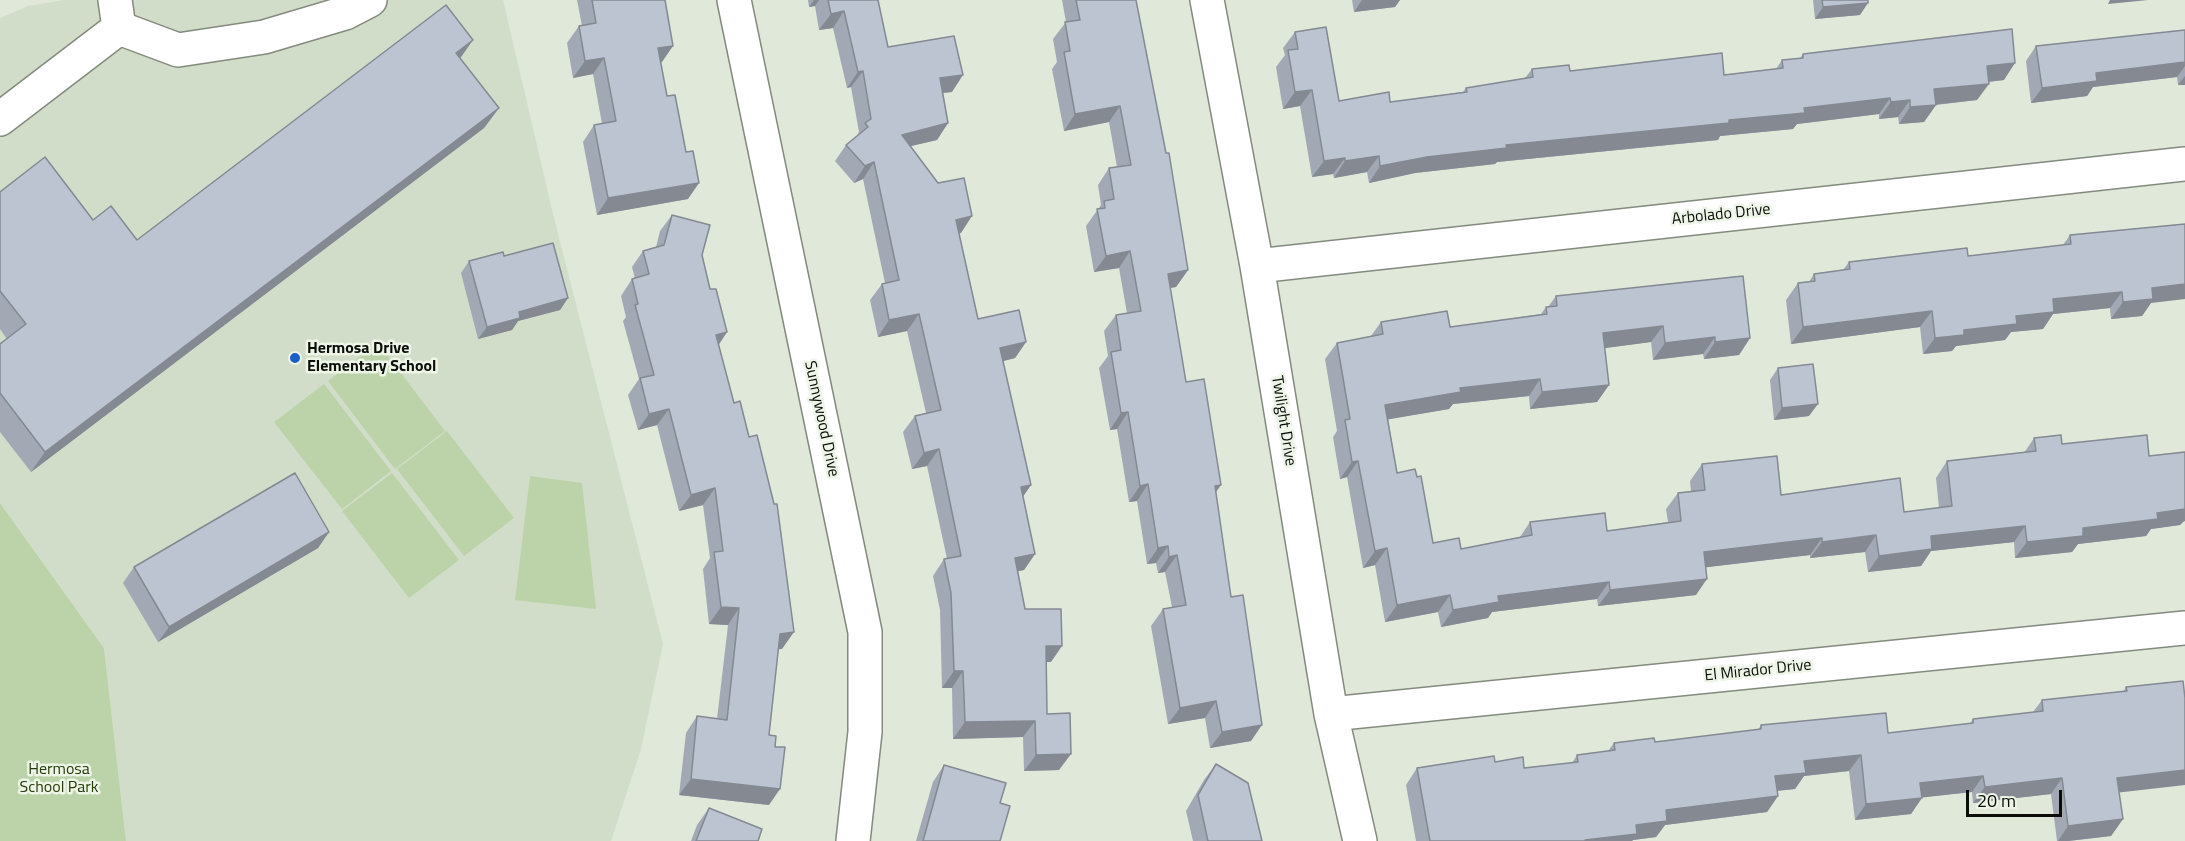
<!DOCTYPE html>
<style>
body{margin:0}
#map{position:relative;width:2185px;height:841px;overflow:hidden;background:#e0e8da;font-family:"Titillium Web",sans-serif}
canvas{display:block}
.scale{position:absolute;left:1966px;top:790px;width:96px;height:27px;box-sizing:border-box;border:3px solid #0a0d08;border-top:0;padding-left:8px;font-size:18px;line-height:21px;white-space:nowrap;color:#0a0d08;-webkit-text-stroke:4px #edf5e7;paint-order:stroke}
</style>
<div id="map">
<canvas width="2185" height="841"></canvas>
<div class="scale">20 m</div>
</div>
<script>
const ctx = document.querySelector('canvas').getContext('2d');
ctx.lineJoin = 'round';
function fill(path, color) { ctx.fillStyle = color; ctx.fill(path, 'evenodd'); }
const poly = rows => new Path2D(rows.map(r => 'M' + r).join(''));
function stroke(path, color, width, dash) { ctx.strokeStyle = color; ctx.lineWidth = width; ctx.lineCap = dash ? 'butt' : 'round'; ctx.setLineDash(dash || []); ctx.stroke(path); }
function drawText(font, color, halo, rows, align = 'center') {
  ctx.font = font + ' "Titillium Web",sans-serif'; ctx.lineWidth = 5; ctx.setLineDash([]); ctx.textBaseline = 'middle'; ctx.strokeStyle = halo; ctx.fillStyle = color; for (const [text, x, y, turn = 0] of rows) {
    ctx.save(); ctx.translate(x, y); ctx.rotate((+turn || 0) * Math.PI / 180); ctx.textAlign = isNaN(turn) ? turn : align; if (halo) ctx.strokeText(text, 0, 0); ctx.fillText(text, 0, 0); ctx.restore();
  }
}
const built = poly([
 [64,0,503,0,553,214,663,644,641,749,611,841,126,841,104,648,0,503,0,18,28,6]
]);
const green = poly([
 [378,343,445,431,395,469,328,381],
 [324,384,391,471,342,509,274,422],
 [447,431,514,518,464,556,397,469],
 [392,473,459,560,409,598,342,511],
 [530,476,582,483,596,609,515,600],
 [0,503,104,648,126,841,0,841]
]);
const minor = poly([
 [734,0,865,632,865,732,853,841],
 [1207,0,1257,266,1331,714,1360,841],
 [119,28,178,50,264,37,345,13,370,0],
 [0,119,119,28,115,0],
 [1257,266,2185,164],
 [1331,714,2185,628]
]);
const wall = poly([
 [577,0,665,0,662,62,660,62,688,199,597,215,583,142,594,125,602,124,593,74,573,78,567,43,579,26,582,26],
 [808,0,878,0,888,47,952,92,943,93,948,123,937,140,910,146,961,233,959,233,978,319,1026,342,1015,358,1003,361,1031,485,1023,496,1035,554,1024,570,1018,571,1025,609,1051,662,1046,662,1047,714,1059,770,1024,771,1023,737,953,739,952,688,942,688,940,610,933,576,944,559,947,559,927,466,912,469,903,432,915,416,926,413,907,331,878,337,870,300,882,284,885,283,863,179,854,183,835,161,846,145,856,137,859,132,851,87,847,88,833,28,819,30,815,6,809,7],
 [1062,0,1136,0,1188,270,1176,287,1170,288,1186,382,1216,492,1251,741,1210,748,1205,718,1168,724,1151,626,1163,609,1172,607,1165,572,1158,573,1156,563,1147,564,1137,501,1129,502,1117,429,1110,430,1099,368,1108,356,1104,331,1116,315,1127,313,1119,268,1094,272,1086,226,1101,205,1098,185,1109,168,1117,167,1109,122,1064,131,1052,69,1057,62,1053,39,1066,22],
 [1352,0,1400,0,1395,7,1354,12],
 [1813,0,1868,0,1860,15,1815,19],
 [2185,30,2185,85,2178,85,2177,77,2093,87,2087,96,2031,103,2026,61,2036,46],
 [1295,32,1339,101,1390,102,1463,92,1466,88,1525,78,1532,69,1570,71,1724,75,1776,69,1782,60,1800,58,1803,54,2004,80,1989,82,1977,100,1936,105,1924,122,1899,124,1898,117,1879,119,1879,114,1797,124,1793,129,1720,136,1718,140,1497,162,1495,164,1415,173,1369,183,1367,172,1334,178,1333,174,1312,177,1300,106,1283,109,1276,67,1285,55,1283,48],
 [460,59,499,108,484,128,31,472,0,432,0,344,7,339,0,329,0,192,137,240],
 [672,215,702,255,710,289,727,332,718,345,782,649,778,649,769,735,769,805,679,795,686,733,697,716,717,719,728,625,709,624,703,569,710,558,703,505,679,511,657,425,638,430,628,395,639,379,623,321,626,317,621,296,632,279,635,279,632,267,643,251,656,247,660,231],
 [2070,235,2151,303,2142,316,2111,319,2110,308,2053,314,2043,329,2011,332,2005,340,1956,346,1952,351,1923,354,1920,327,1791,344,1786,300,1798,283,1809,282,1814,274,1843,270,1849,262,1968,256,2063,245],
 [504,256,568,298,560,310,518,321,512,330,478,339,461,273,469,261],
 [1556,296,1750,338,1739,355,1704,359,1703,354,1653,360,1651,342,1604,348,1609,385,1597,402,1530,409,1529,396,1453,404,1449,409,1388,419,1397,473,1417,477,1433,543,1461,549,1520,537,1530,522,1607,531,1668,522,1666,509,1678,493,1691,491,1690,481,1702,464,1781,495,1904,512,1939,508,1936,478,1947,461,2024,453,2034,438,2062,444,2149,456,2183,522,2180,525,2151,529,2146,536,2078,544,2072,552,2015,558,2014,542,1931,551,1921,566,1868,572,1865,552,1810,558,1810,555,1706,567,1696,595,1598,606,1597,599,1492,612,1488,618,1441,627,1438,612,1385,622,1375,565,1363,568,1347,477,1340,479,1333,437,1337,431,1325,359,1337,343,1371,336,1381,322,1450,327,1541,314,1546,307,1548,307],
 [1778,368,1809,416,1774,420,1770,380],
 [329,532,318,548,158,642,123,583,134,567],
 [2183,681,2119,792,2123,819,2111,836,2068,841,2057,841,2051,794,1973,803,1972,792,1922,797,1911,814,1855,820,1849,771,1804,776,1795,789,1777,791,1778,796,1767,812,1665,825,1656,837,1633,840,1632,841,1416,841,1406,785,1417,768,1495,762,1524,768,1572,763,1577,755,1608,751,1614,743,1655,742,1758,730,1761,725,1888,733,1970,724,1973,719,2033,712,2042,700,2123,692,2126,687],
 [1216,764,1262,841,1193,841,1186,811,1204,780],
 [944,765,1000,803,1000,841,916,841,933,782],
 [709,808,758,841,691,841,697,825]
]);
const shadedWall = poly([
 [814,0,819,0,815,6,809,7],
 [1362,0,1400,0,1395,7,1354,12],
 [2110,0,2148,0,2108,4],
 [1868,3,1860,15,1815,19,1823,7],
 [844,11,833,28,819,30,831,14],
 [473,40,459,60,456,53],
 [673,46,662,62,646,65,658,48],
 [604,58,593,74,573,78,585,61],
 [2185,62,2185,66,2177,77,2093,87,2087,96,2031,103,2042,88,2096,73],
 [2015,63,2004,80,1975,83,1987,66],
 [863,71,851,87,847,88,858,72],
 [963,75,952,92,929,94,940,78],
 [2185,76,2185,85,2178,85],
 [1989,84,1977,100,1923,106,1934,89],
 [1312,90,1300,106,1283,109,1295,92],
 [1890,98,1879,114,1797,124,1793,129,1720,136,1718,140,1497,162,1495,164,1415,173,1369,183,1380,166,1427,157,1506,145,1729,120,1804,108],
 [1910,100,1898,117,1879,119,1891,102],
 [1936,105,1924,122,1899,124,1910,107],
 [1120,106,1109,122,1064,131,1075,114],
 [499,108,484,128,31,472,45,452],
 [948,123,937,140,890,151,902,135],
 [1379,156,1367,172,1334,178,1345,161],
 [1345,158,1333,174,1312,177,1324,161],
 [874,162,863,179,854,183,865,166],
 [699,183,688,199,597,215,608,198],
 [972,216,961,233,945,236,956,220],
 [1130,251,1119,268,1094,272,1106,256],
 [1188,270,1176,287,1156,290,1168,274],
 [2185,284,2185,299,2151,303,2142,316,2111,319,2123,302,2152,288],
 [2122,292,2110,308,2053,314,2043,329,2011,332,2005,340,1956,346,1952,351,1923,354,1935,338,1964,330,2053,299],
 [568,298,560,310,518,321,512,330,478,339,487,327,519,312],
 [1932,311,1920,327,1791,344,1803,327],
 [919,314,907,331,878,337,889,320],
 [1663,326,1651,342,1591,350,1603,333],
 [727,332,716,349,716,335],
 [1715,337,1703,354,1653,360,1665,343],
 [1750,338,1739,355,1704,359,1715,342],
 [1026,342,1015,358,988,365,1000,348],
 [1540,379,1529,396,1453,404,1449,409,1373,422,1385,405,1460,388],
 [1609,385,1597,402,1530,409,1542,392],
 [1818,404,1809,416,1774,420,1782,408],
 [669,409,657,425,638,430,649,414],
 [1128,412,1117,429,1110,430,1121,413],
 [939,449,927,466,912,469,924,453],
 [1358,461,1347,477,1340,479,1352,462],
 [1148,484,1137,501,1129,502,1140,486],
 [1031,485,1020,501,1021,487],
 [1221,485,1209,502,1215,486],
 [715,488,703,505,679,511,691,495],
 [2185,509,2185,521,2183,522,2180,525,2151,529,2146,536,2078,544,2072,552,2015,558,2027,542,2083,528,2157,513],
 [2025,526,2014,542,1931,551,1921,566,1868,572,1879,556,1931,536],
 [329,532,318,548,158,642,169,627],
 [1876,535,1865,552,1810,558,1822,542],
 [1822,538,1810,555,1692,569,1704,552],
 [1168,546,1156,563,1147,564,1158,548],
 [1387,548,1375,565,1363,568,1375,551],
 [1035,554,1024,570,1004,574,1015,558],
 [1177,555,1165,572,1158,573,1169,557],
 [1707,579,1696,595,1598,606,1610,590],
 [1609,582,1597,599,1492,612,1488,618,1441,627,1453,610,1498,596],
 [1450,595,1438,612,1385,622,1397,605],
 [721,607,739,608,728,625,709,624],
 [794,632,782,649,768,650,780,634],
 [1046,646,1062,646,1051,662,1034,662],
 [954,671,963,671,952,688,942,688],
 [1216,701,1205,718,1168,724,1180,708],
 [1035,721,1023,737,953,739,965,722],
 [1262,725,1251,741,1210,748,1222,732],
 [1071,754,1059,770,1024,771,1036,755],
 [1861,755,1849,771,1804,776,1795,789,1764,792,1775,776,1804,761],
 [2185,770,2185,785,2106,794,2117,778],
 [1983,776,1972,792,1909,799,1920,783],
 [2062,778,2051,794,1973,803,1985,787],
 [691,779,780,789,769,805,679,795],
 [1778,796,1767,812,1665,825,1656,837,1633,840,1632,841,1584,841,1585,840,1636,825,1666,810],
 [1922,798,1911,814,1855,820,1866,804],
 [2123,819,2111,836,2068,841,2058,841,2068,826]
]);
const building = poly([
 [592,0,665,0,673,46,658,48,667,96,675,95,686,152,693,151,699,183,608,198,594,125,616,121,604,58,585,61,579,26,596,23,592,0],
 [828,0,878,0,888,47,954,36,963,75,940,78,948,123,902,135,938,183,964,178,972,216,956,220,978,319,1019,310,1026,342,1000,348,1031,485,1021,487,1035,554,1015,558,1025,609,1061,609,1062,646,1046,646,1047,714,1070,713,1071,754,1036,755,1035,721,965,722,963,671,954,671,951,593,944,559,961,556,939,449,924,453,915,416,941,410,919,314,889,320,882,284,899,280,874,162,865,166,846,145,868,127,865,123,871,119,863,71,858,72,844,11,831,14,828,0],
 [1076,0,1136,0,1166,153,1169,153,1188,270,1168,274,1186,382,1204,379,1221,485,1215,486,1231,597,1243,595,1262,725,1222,732,1216,701,1180,708,1163,609,1186,605,1177,555,1169,557,1168,546,1158,548,1148,484,1140,486,1128,412,1121,413,1111,352,1121,350,1116,315,1141,311,1130,251,1106,256,1097,209,1105,208,1104,201,1114,199,1109,168,1131,165,1120,106,1075,114,1064,52,1070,51,1065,22,1080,20,1076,0],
 [1822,0,1868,0,1868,3,1823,7,1822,0],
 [446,5,473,40,456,53,499,108,45,452,0,393,0,344,26,324,0,291,0,192,45,157,93,220,111,206,137,240,446,5],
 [1326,27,1339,101,1389,92,1390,102,1467,92,1466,88,1533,77,1532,69,1569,65,1570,71,1722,53,1724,75,1783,68,1782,60,1803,58,1803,54,2012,29,2015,63,1987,66,1989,84,1934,89,1936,105,1910,107,1910,100,1891,102,1890,98,1804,108,1805,113,1729,120,1729,123,1506,145,1507,148,1427,157,1380,166,1379,156,1345,161,1345,158,1324,161,1312,90,1295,92,1288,50,1298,49,1295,32,1326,27],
 [2185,30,2185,62,2096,73,2097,81,2042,88,2036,46,2185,30],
 [672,215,710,225,702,255,710,289,716,289,727,332,716,335,734,403,740,401,749,437,757,435,774,504,777,504,794,632,780,634,769,735,776,736,775,747,785,747,780,789,691,779,697,716,727,720,739,608,721,607,714,552,723,551,715,488,691,495,669,409,649,414,640,378,654,375,635,305,638,304,632,279,649,274,643,251,664,245,672,215],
 [2185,224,2185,284,2152,288,2153,299,2123,302,2122,292,2053,299,2054,312,2016,316,2017,324,1964,330,1964,335,1935,338,1932,311,1803,327,1798,283,1815,281,1814,274,1850,269,1849,262,1967,248,1968,256,2071,244,2070,235,2185,224],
 [553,243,568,298,519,312,520,318,487,327,469,261,503,252,504,256,553,243],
 [1743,276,1750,338,1715,342,1715,337,1665,343,1663,326,1603,333,1609,385,1542,392,1540,379,1460,388,1461,392,1385,405,1397,473,1415,469,1417,477,1421,476,1433,543,1459,538,1461,549,1532,535,1530,522,1605,513,1607,531,1681,521,1678,493,1705,490,1702,464,1777,456,1781,495,1900,478,1904,512,1952,506,1947,461,2036,451,2034,438,2061,435,2062,444,2147,435,2149,456,2185,452,2185,509,2157,513,2158,519,2083,528,2083,536,2027,542,2025,526,1931,536,1932,549,1879,556,1876,535,1822,542,1822,538,1704,552,1707,579,1610,590,1609,582,1498,596,1499,602,1453,610,1450,595,1397,605,1387,548,1375,551,1358,461,1352,462,1345,420,1350,419,1337,343,1383,334,1381,322,1447,311,1450,327,1547,314,1546,307,1557,306,1556,296,1743,276],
 [1813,364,1818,404,1782,408,1778,368,1813,364],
 [295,473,329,532,169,627,134,567,295,473],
 [2183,681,2185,698,2185,770,2117,778,2123,819,2068,826,2062,778,1985,787,1983,776,1920,783,1922,798,1866,804,1861,755,1804,761,1806,773,1775,776,1778,796,1666,810,1667,821,1636,825,1637,834,1585,840,1585,841,1430,841,1417,768,1494,756,1495,762,1523,757,1524,768,1578,762,1577,755,1615,750,1614,743,1654,738,1655,742,1761,729,1761,725,1886,713,1888,733,1973,723,1973,719,2043,711,2042,700,2127,691,2126,687,2183,681],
 [1216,764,1248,783,1262,841,1208,841,1198,795,1216,764],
 [944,765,1006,783,1000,803,1010,806,1000,841,923,841,944,765],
 [709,808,762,829,758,841,696,841,709,808]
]);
const markers = [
 [295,358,6,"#1a5ec9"]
];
const streetNames = [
 ["Arbolado Drive",1721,215,-6],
 ["Sunnywood Drive",821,419,78],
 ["Twilight Drive",1283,421,81],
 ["El Mirador Drive",1758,671,-6]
];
const poiNames = [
 ["Hermosa Drive",307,349],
 ["Elementary School",307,367]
];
const parkNames = [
 ["Hermosa",59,770],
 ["School Park",59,788]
];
fill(built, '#d2ddc9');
fill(green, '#bcd3aa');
stroke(minor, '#838a7e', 36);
stroke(minor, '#fff', 33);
fill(wall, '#a2a9b4');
fill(shadedWall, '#848992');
fill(building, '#bcc4d1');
stroke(building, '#848992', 1.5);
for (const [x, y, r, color] of markers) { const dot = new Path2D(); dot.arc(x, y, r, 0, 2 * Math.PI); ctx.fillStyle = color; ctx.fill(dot); stroke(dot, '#edf5e7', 2); }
drawText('16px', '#0a0d08', '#edf5e7', streetNames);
drawText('bold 16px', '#0a0d08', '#edf5e7', poiNames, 'left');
drawText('16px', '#263d0b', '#edf5e7', parkNames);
</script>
